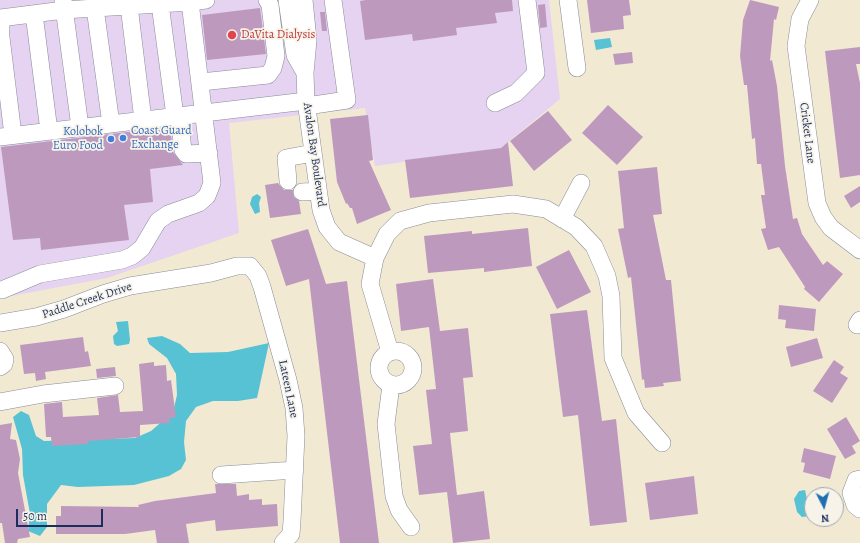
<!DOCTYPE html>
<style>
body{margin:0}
#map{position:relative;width:860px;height:543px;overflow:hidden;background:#f2e9d2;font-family:Alegreya,serif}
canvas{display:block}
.north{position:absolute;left:804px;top:487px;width:40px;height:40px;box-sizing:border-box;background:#f7f3e8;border:1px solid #9fa5b1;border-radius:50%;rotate:174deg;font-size:11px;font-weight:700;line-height:16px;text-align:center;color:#1b2f5e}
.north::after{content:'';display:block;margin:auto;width:14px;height:18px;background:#1f6fb2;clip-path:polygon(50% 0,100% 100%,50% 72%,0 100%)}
.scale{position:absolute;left:16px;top:509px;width:87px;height:18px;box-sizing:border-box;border:2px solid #1b2f5e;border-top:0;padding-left:5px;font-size:12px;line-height:14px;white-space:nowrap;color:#1b2f5e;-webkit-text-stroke:3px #f7f3e8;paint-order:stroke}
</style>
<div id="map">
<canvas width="860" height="543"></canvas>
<div class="north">N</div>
<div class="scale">50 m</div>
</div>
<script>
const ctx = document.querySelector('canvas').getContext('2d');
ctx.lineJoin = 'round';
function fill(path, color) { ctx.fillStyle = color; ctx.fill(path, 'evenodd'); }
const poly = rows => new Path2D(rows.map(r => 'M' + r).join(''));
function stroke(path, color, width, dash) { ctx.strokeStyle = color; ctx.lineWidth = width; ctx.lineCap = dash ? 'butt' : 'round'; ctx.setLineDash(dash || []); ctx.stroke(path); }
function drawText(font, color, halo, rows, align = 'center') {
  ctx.font = font + ' Alegreya,serif'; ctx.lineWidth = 3.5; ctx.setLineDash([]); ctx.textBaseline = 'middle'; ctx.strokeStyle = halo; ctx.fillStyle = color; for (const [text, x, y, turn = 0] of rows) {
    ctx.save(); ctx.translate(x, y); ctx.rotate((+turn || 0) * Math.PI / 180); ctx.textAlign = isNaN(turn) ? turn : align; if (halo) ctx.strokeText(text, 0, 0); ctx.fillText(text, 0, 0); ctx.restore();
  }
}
const built = poly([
 [0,0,549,0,560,99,501,148,375,166,365,108,229,123,239,233,107,278,0,298]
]);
const water = poly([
 [610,38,612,47,596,50,594,40],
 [257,194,261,197,259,203,260,212,255,214,250,204,252,197],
 [128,321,130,340,129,344,117,346,114,344,113,336,118,331,116,322],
 [162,336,180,344,190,353,228,352,269,343,257,398,238,401,213,401,196,407,186,421,184,442,186,460,181,469,169,476,134,485,78,487,61,485,47,504,47,527,40,536,28,531,30,514,23,475,22,449,13,417,21,411,29,415,36,436,44,441,135,438,151,431,173,412,177,395,176,374,167,358,149,344,147,338],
 [805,490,808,504,812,506,812,514,810,516,802,517,797,512,794,499,799,491]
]);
const building = poly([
 [366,0,512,0,513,11,495,13,497,23,456,28,457,35,413,41,412,34,365,40,360,1],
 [587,0,629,0,631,15,623,16,624,29,591,33],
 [750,0,779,7,776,20,774,19,770,61,772,60,777,86,785,166,793,219,797,218,802,234,823,265,827,261,843,274,819,302,804,289,805,287,779,247,768,250,761,229,766,228,761,195,765,195,761,164,757,164,755,138,752,139,747,85,744,85,740,56,743,20],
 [545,4,547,27,540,28,538,5],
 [260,8,266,54,207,60,202,15],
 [320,12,325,12,327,31,322,31],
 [860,47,860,64,856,64,860,83,860,175,840,178,825,51],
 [632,52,633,63,615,65,613,54],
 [608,105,643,137,617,165,582,133],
 [548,111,572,140,534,171,510,141],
 [368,115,373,160,369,161,391,210,357,224,352,208,350,208,347,203,346,204,337,182,330,119],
 [170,127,173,152,183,165,150,169,153,202,124,205,129,240,41,250,40,238,13,240,1,147],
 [508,142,513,186,410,198,405,160,501,148],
 [657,167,662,214,653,215,666,280,671,280,681,381,663,383,664,386,645,388,644,379,642,380,631,277,628,278,618,229,624,228,618,171],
 [278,183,284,190,293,190,294,197,299,201,301,214,270,218,265,185],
 [860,186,860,202,851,208,844,196],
 [528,228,532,266,484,272,484,268,428,273,424,236,472,231,472,234],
 [308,229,326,284,347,281,379,543,340,543,309,279,286,286,271,240],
 [569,250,591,292,557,309,536,267],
 [433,279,440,331,468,328,473,377,463,378,468,431,450,433,451,443,457,495,484,491,490,539,453,543,447,492,419,495,413,446,432,444,426,390,436,389,429,327,401,331,396,284],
 [779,305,816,309,814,331,785,328,786,320,778,319],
 [587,310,602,421,616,419,627,522,590,526,578,415,563,417,550,314],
 [83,337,85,352,88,351,91,366,45,372,46,379,36,381,35,373,24,374,20,345],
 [817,338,823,358,791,367,786,347],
 [834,360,844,367,840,373,848,378,832,403,813,391],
 [154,362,154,366,166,365,167,381,171,380,176,417,169,418,170,423,140,425,140,437,88,441,88,444,52,446,51,437,46,437,44,404,62,402,63,417,99,415,97,398,118,395,120,412,143,411,139,364],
 [115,367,116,376,97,378,96,369],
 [846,417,860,441,852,446,856,453,845,459,827,429],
 [12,423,10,439,16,440,20,459,18,473,30,537,18,539,17,543,5,543,2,523,0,523,0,425],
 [804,448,836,456,830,479,803,472,805,463,801,462],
 [694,476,698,514,650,520,645,483],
 [215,484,236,484,237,496,249,494,249,500,262,499,262,505,277,504,278,526,216,531,215,520,186,524,189,543,157,543,155,530,125,534,56,534,56,516,61,516,61,506,139,507,138,505,155,501,216,493]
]);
const minor = poly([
 [63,0,80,127],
 [287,0,295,55,304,71],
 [304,0,308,40,305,73,306,101,321,210,327,227,339,242,375,258],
 [568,0,577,68],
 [810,0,800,19,796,46,817,203,823,217,831,228,860,250],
 [190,2,206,0],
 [160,4,175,116],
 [129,6,143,120],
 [95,8,111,124],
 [34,14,49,131],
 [0,29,13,135],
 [1,29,0,18,64,10,190,2,212,183,207,196,199,203,168,214,158,221,142,248,132,256,122,260,40,274,2,290],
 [201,82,268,75,273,68,276,56,270,5,267,0],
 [495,103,516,93,536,73,527,0],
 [307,106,347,100,333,0],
 [179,116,183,150,186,154,209,153],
 [0,137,306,101],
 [288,181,286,158,313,153],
 [302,192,318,191],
 [562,219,581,183],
 [0,323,36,317,64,309,103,294,130,286,211,273,237,266,250,266,258,276,262,287,288,380,294,408,296,436,292,521,291,534,283,543],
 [857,325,860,320],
 '379 368a17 17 0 1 1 34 0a17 17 0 1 1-34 0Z',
 [0,351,5,359,4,364,0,367],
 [390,352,370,284,375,258,387,234,400,221,429,213,513,204,546,209,576,227,594,246,607,276,611,296,613,358,636,413,662,443],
 [391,385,386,424,394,496,399,510,411,527],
 [0,402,43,394,115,386],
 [221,475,295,470],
 [860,479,856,480,851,493,855,505,860,509]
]);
const markers = [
 [232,35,5,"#e0444e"],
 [123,138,4,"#3f7fe0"],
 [111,139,4,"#3f7fe0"]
];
const healthNames = [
 ["DaVita Dialysis",241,35]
];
const shopNames = [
 ["Coast Guard",131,131],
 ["Exchange",131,145],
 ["Kolobok",103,132,"right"],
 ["Euro Food",103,146,"right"]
];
const streetNames = [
 ["Cricket Lane",807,133,83],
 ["Avalon Bay Boulevard",314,155,82],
 ["Paddle Creek Drive",87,301,-18],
 ["Lateen Lane",288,389,78]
];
fill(built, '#e5d3f1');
fill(water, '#57c2d3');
fill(building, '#be99be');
stroke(minor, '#868c98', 18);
stroke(minor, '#fff', 17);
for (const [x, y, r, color] of markers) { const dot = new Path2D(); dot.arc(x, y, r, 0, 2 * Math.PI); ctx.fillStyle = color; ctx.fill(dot); stroke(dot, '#f7f3e8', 1.5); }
drawText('12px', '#be3a42', '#f7f3e8', healthNames, 'left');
drawText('12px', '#366cbe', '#f7f3e8', shopNames, 'left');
drawText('12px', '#1b2f5e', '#f7f3e8', streetNames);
</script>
